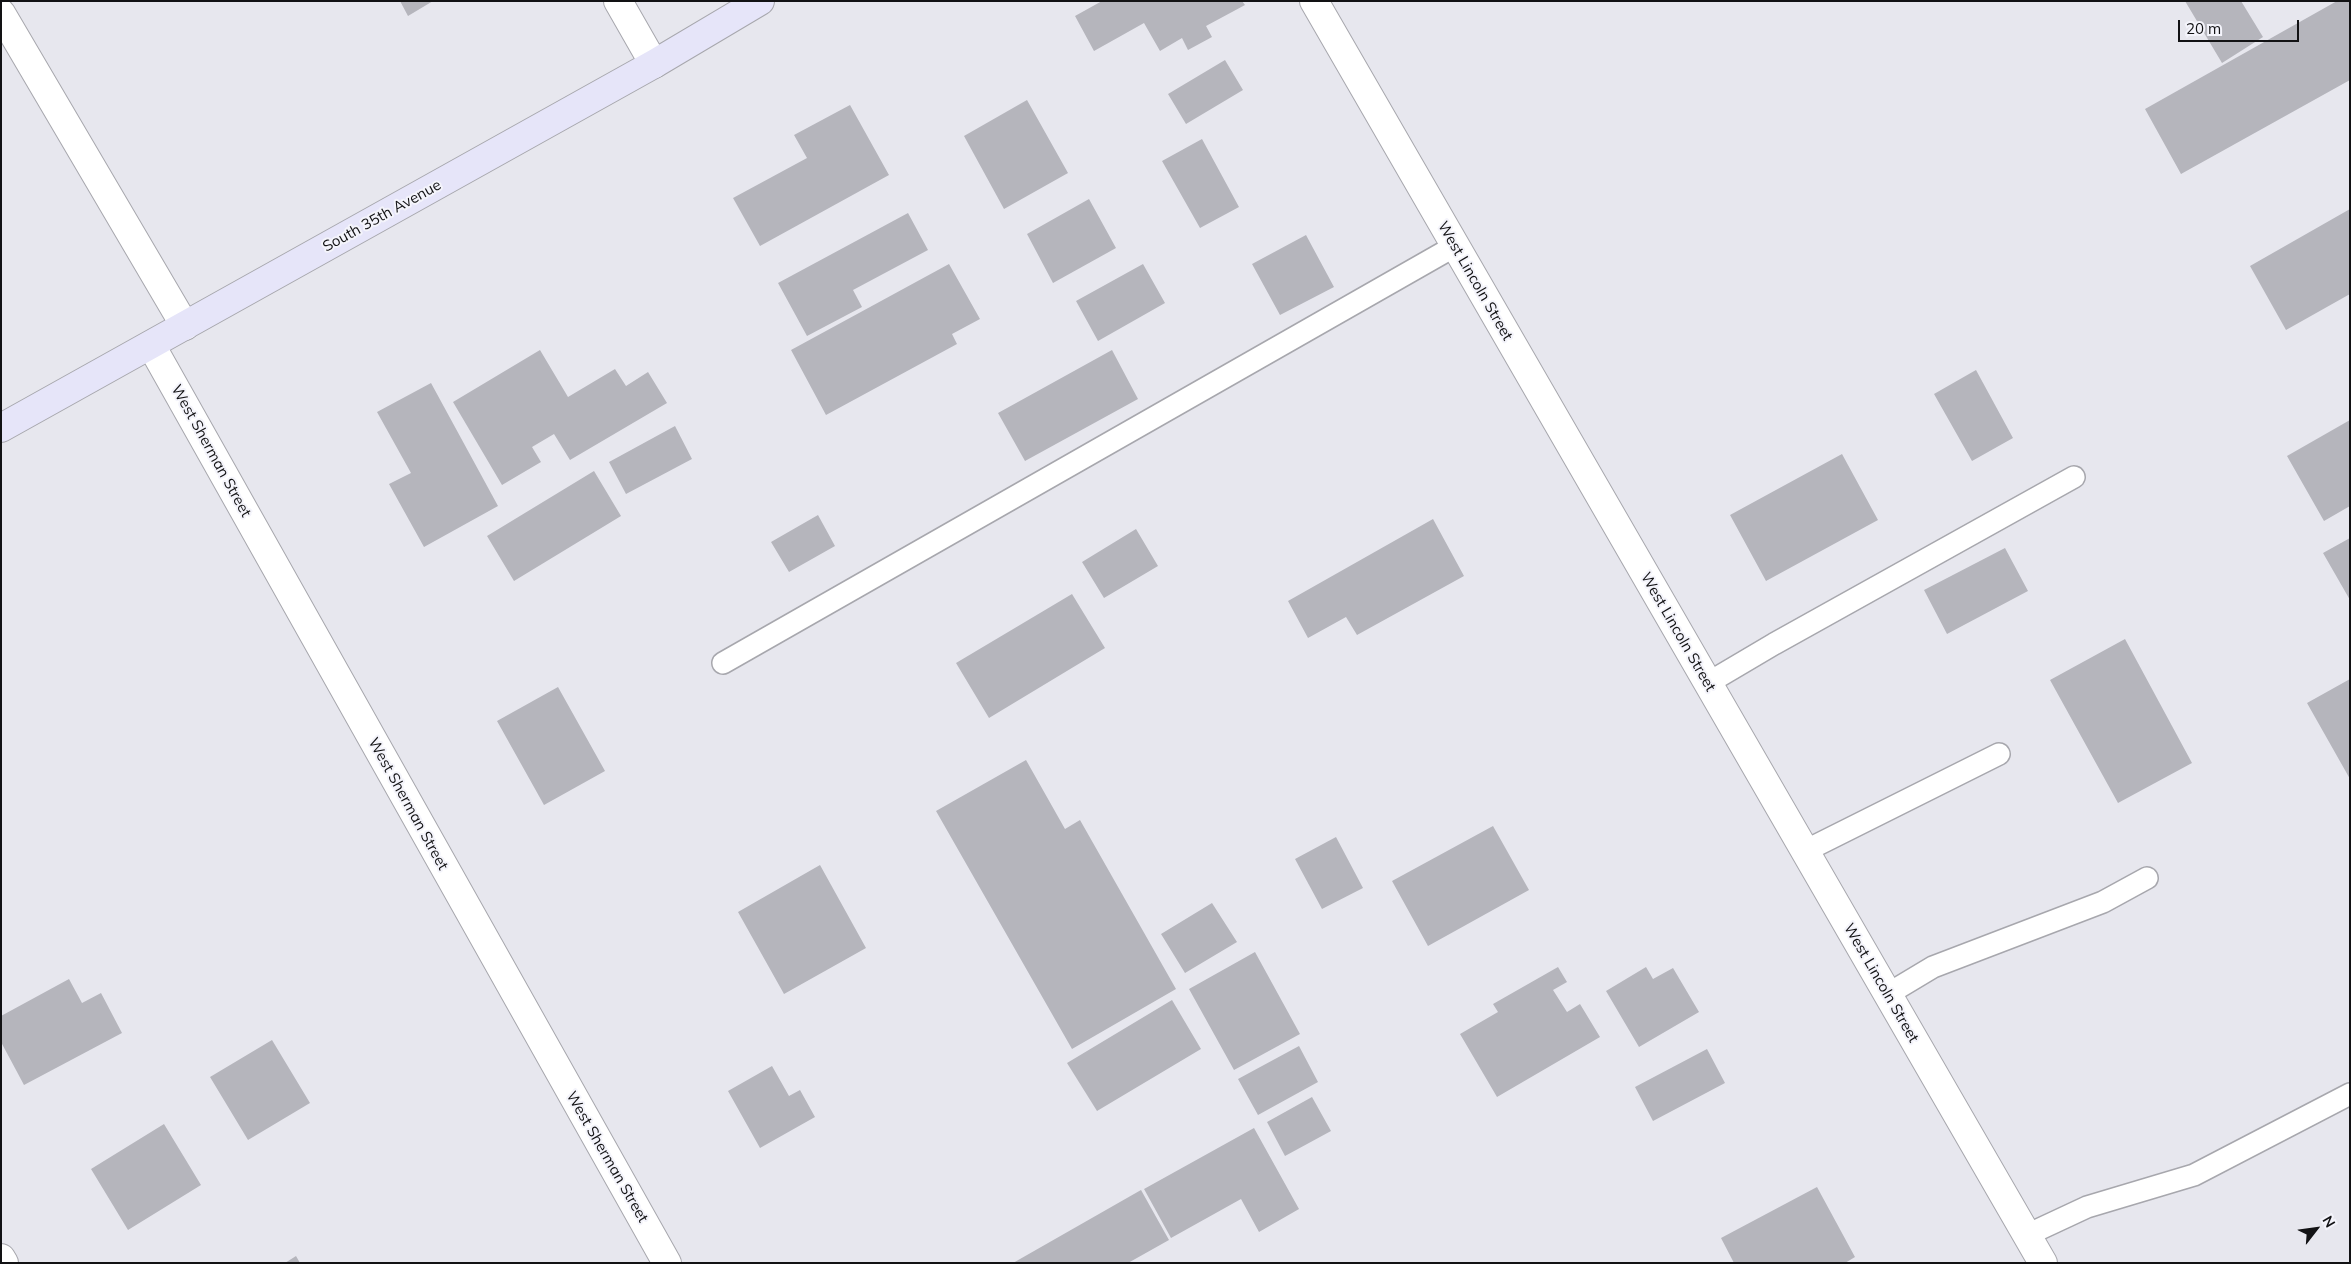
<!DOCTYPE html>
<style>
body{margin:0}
#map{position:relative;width:2351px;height:1264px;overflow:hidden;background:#e7e7ee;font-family:Mulish,sans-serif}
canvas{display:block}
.frame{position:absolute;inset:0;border:2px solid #121214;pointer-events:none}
.north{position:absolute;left:2291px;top:1204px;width:50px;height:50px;-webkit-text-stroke:4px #f4f4fb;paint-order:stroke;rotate:60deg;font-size:14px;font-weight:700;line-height:20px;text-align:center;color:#121214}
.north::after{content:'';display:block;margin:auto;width:18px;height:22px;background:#121214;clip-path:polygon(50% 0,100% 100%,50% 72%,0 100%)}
.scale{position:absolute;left:2178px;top:20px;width:121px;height:22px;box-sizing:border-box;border:2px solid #121214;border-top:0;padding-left:6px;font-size:15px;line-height:18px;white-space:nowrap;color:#121214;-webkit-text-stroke:4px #f4f4fb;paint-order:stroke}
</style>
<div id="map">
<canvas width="2351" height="1264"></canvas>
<div class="frame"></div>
<div class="north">N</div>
<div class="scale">20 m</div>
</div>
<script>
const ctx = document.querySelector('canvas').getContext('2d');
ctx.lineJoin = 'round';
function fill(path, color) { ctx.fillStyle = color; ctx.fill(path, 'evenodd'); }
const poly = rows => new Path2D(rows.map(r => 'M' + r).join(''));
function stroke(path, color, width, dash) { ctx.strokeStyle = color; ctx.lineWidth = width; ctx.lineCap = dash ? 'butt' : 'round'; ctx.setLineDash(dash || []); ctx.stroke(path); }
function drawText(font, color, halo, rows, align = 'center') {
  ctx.font = font + ' Mulish,sans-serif'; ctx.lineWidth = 4; ctx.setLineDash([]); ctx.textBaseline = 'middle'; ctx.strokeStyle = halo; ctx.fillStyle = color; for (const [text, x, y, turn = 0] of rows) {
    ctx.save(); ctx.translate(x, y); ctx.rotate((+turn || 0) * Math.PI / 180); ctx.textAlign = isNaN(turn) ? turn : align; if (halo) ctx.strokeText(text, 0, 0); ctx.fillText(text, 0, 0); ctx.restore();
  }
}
const building = poly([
 [400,1,433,1,408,16],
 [1102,1,1242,1,1245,5,1206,26,1212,37,1188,50,1182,38,1160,51,1144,23,1094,51,1075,16],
 [2185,1,2241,1,2263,37,2222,63],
 [2337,1,2350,1,2350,80,2181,174,2145,109],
 [1225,60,1243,90,1186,124,1168,94],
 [1027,100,1068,173,1004,209,964,136],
 [850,105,889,175,760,246,733,198,807,158,794,135],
 [1202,139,1239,207,1200,228,1162,161],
 [1089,199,1116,248,1053,283,1027,234],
 [2350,209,2350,294,2286,330,2250,266],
 [908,213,928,250,853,290,862,307,807,336,778,283],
 [1306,235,1334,287,1280,315,1252,264],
 [949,264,980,319,952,334,957,344,826,415,791,350],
 [1143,264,1165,303,1098,341,1076,301],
 [540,350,568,397,615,369,626,386,648,372,667,403,570,460,554,434,532,447,541,462,502,485,453,402],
 [1112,350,1138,399,1025,461,998,413],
 [1976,370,2013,438,1972,461,1934,394],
 [431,383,498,506,424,547,389,484,411,473,377,412],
 [2350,420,2350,506,2324,521,2287,456],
 [675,426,692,459,626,494,609,462],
 [1842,454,1878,520,1766,581,1730,515],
 [594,471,621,516,514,581,487,536],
 [818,515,835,546,789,572,771,542],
 [1433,519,1464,576,1357,635,1346,617,1308,638,1288,601],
 [1136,529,1158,566,1104,598,1082,562],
 [2350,538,2350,600,2323,553],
 [2005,548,2028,591,1947,634,1924,590],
 [1072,594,1105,648,989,718,956,663],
 [2125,639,2192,763,2118,803,2050,680],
 [2350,679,2350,779,2307,703],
 [558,687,605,771,544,805,497,721],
 [1026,760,1065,829,1080,820,1176,989,1072,1049,936,811],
 [1493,826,1529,890,1428,946,1392,881],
 [1336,837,1363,888,1322,909,1295,859],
 [820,865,866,948,784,994,738,912],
 [1212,903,1237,942,1185,973,1161,934],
 [1255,952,1300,1034,1234,1070,1189,989],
 [1558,967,1567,982,1553,990,1567,1012,1580,1004,1600,1037,1497,1097,1460,1034,1498,1012,1493,1004],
 [1646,967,1653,979,1673,968,1699,1012,1639,1047,1606,991],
 [69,979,82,1003,101,993,122,1033,24,1085,1,1042,1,1016],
 [1172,1000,1201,1049,1097,1111,1067,1063],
 [272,1040,310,1103,248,1140,210,1077],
 [1299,1046,1318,1082,1258,1115,1238,1079],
 [1707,1049,1725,1083,1653,1121,1635,1087],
 [772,1066,789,1096,800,1090,815,1117,760,1148,728,1091],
 [1312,1097,1331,1131,1285,1156,1267,1122],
 [164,1124,201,1185,128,1230,91,1169],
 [1254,1128,1299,1209,1259,1232,1241,1199,1171,1238,1144,1189],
 [1817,1187,1855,1257,1845,1263,1734,1263,1721,1238],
 [1141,1190,1169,1240,1128,1263,1013,1263],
 [296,1256,300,1263,285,1263]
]);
const service = poly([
 [723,663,1455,246],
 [1708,683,1774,644,2074,477],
 [1805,851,1999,754],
 [1888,994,1933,967,2103,902,2147,878],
 [2027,1235,2087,1207,2194,1175,2350,1094]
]);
const minor = poly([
 [618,1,654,64],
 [1,13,185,326],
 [151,345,667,1263],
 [1,1258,4,1263]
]);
const tertiary = poly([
 [1314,1,2043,1263]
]);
const secondary = poly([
 [1,428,654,64,760,1]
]);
const streetNames = [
 ["South 35th Avenue",382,216,-29],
 ["West Lincoln Street",1475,281,60],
 ["West Sherman Street",211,451,61],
 ["West Lincoln Street",1678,632,60],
 ["West Sherman Street",408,804,61],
 ["West Lincoln Street",1881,983,60],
 ["West Sherman Street",607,1157,60]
];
fill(building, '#b5b5bc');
stroke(service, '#a7a7ad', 24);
stroke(minor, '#a7a7ad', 30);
stroke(tertiary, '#a7a7ad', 30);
stroke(secondary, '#a7a7ad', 30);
stroke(service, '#fff', 21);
stroke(minor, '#fff', 28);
stroke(tertiary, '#fff', 28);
stroke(secondary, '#e6e5f9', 28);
drawText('15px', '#121214', '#f4f4fb', streetNames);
</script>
